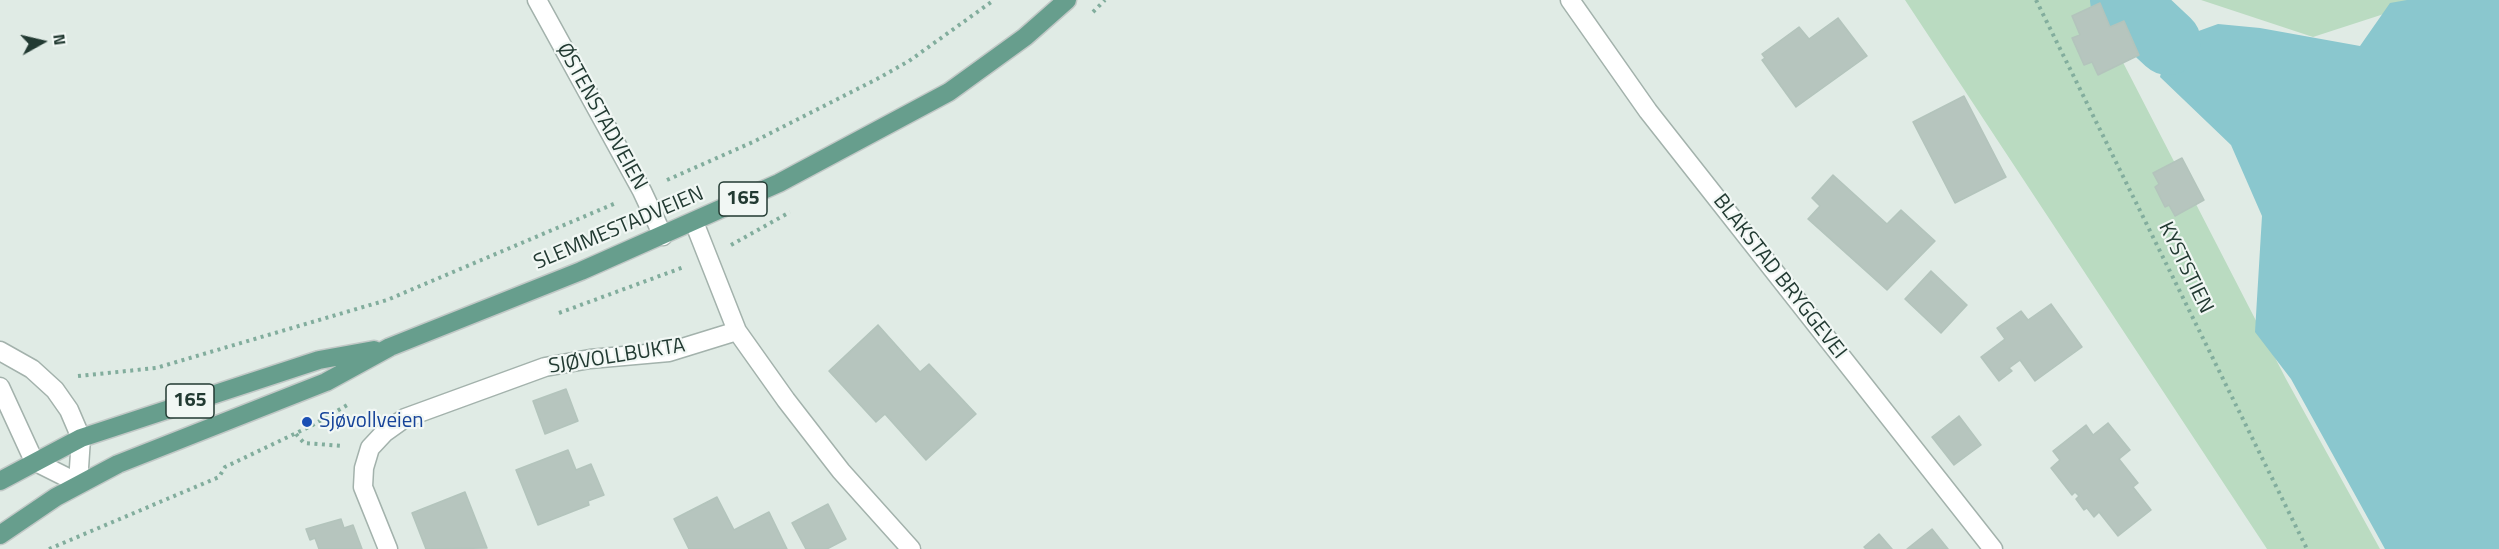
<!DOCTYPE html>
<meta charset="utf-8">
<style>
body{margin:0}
#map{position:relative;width:2499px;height:549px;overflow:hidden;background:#e0ebe5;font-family:"Titillium Web",sans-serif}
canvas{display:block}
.north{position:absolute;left:12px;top:12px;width:60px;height:60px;-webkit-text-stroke:4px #f1f7f4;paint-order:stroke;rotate:82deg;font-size:16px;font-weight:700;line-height:24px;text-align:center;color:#223a32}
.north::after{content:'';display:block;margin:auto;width:21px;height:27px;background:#223a32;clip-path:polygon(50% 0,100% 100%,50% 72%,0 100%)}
</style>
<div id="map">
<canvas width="2499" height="549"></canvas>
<div class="north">N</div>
</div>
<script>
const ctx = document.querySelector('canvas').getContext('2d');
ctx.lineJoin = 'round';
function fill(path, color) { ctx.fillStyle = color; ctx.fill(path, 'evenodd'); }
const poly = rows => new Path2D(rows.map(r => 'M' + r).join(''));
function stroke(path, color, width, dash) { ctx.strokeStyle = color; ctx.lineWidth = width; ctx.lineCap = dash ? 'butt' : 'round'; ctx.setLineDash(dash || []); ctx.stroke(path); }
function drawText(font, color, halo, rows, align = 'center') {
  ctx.font = font + ' "Titillium Web",sans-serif'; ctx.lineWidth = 4.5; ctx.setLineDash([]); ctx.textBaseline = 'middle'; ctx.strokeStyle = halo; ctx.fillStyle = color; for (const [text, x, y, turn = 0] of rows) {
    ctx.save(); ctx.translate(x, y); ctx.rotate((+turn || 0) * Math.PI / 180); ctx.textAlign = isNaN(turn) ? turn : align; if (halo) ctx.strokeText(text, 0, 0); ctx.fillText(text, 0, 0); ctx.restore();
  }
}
const green = poly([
 [1905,0,2166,0,2112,41,2286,379,2380,549,2267,549],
 [2201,0,2427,0,2313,37]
]);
const water = poly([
 [2407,0,2499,0,2499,549,2385,549,2291,379,2255,332,2262,216,2231,145,2160,77,2168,42,2218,24,2260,28,2360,46,2390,3]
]);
const river = poly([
 [2123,0,2168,42]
]);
const building = poly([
 [2100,3,2110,27,2124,21,2139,55,2098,75,2092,62,2084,65,2072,38,2080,35,2072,16,2100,3],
 [1838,18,1867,56,1796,107,1762,60,1765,58,1762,54,1799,27,1809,39,1838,18],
 [1964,96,2006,177,1955,203,1913,122,1964,96],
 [2182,158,2204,200,2175,216,2169,205,2165,207,2155,187,2159,184,2153,173,2182,158],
 [1833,175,1887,224,1901,210,1935,241,1887,290,1808,219,1820,206,1812,198,1833,175],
 [1931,271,1967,305,1941,333,1905,299,1931,271],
 [2051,304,2082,347,2035,381,2020,360,2009,368,2012,371,1999,381,1981,357,2005,339,1997,328,2021,311,2028,320,2051,304],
 [878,325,920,372,929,364,976,414,926,460,885,414,876,422,829,371,878,325],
 [566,389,578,421,545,434,533,401,566,389],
 [1959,416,1981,445,1954,465,1932,437,1959,416],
 [2108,423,2130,450,2119,459,2138,483,2133,487,2151,510,2118,536,2099,512,2094,517,2087,508,2084,510,2076,499,2079,496,2075,492,2072,495,2051,468,2060,460,2053,451,2086,425,2093,435,2108,423],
 [568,450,576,470,591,464,604,495,588,501,589,505,538,525,516,470,568,450],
 [465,492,487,548,426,549,412,513,465,492],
 [717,497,734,530,769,512,787,549,689,549,674,519,717,497],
 [828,504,846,539,827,549,806,549,792,523,828,504],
 [341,519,344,528,353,525,362,549,319,549,315,538,310,540,306,529,341,519],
 [1932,529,1948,549,1907,549,1932,529],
 [1879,534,1892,549,1866,549,1864,547,1879,534]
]);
const path = poly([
 [2036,0,2307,549],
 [1093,12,1105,0],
 [667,180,753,142,877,79,909,61,994,0],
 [731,245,790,212],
 [559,313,684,267],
 [78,376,156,368,387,300,616,203],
 [296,434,304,443,343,446],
 [49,549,219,477,225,467,311,426,349,404]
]);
const minor = poly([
 [537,0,642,191,663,236],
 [1570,0,1648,111,1993,549],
 [694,222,737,331,786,400,841,471,911,549],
 [0,351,32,369,55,390,69,410,81,438,78,483,34,461,0,387],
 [388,549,363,487,364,468,370,448,384,433,405,418,545,367,590,359,669,352,737,331]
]);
const major = poly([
 [0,481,81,438,319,360,374,350],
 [0,535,56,497,118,464,326,382,390,347,581,271,779,183,949,92,1025,37,1067,0]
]);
const markers = [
 [307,422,6,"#1a4fb4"]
];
const shields = [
 [743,199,48],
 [190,401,48]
];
const shieldNames = [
 ["165",743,199],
 ["165",190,401]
];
const streetNames = [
 ["ØSTENSTADVEIEN",601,117,61],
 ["SLEMMESTADVEIEN",619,229,-23],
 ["KYSTSTIEN",2185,268,64],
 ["BLAKSTAD BRYGGEVEI",1779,277,52],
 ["SJØVOLLBUKTA",617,357,-9]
];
const transitNames = [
 ["Sjøvollveien",319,422]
];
fill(green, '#badbc1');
fill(water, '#8ac7ce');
stroke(river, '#8ac7ce', 66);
fill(building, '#b6c5be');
stroke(building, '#b3c4bc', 1.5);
stroke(minor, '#a3b2ac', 21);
stroke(major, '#c1c8c6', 21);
stroke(path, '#82ad9d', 4, [3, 4.5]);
stroke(minor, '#fff', 18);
stroke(major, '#679e8d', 18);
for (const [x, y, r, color] of markers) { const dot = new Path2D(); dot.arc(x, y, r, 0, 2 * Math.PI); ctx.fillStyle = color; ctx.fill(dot); stroke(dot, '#f1f7f4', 2); }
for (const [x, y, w] of shields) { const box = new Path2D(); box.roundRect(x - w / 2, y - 17, w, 34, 4.5); ctx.fillStyle = '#f1f7f4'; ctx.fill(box); stroke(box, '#223a32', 1.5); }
drawText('bold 20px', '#223a32', null, shieldNames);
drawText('21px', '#223a32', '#f1f7f4', streetNames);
drawText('21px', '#164399', '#f1f7f4', transitNames, 'left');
</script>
